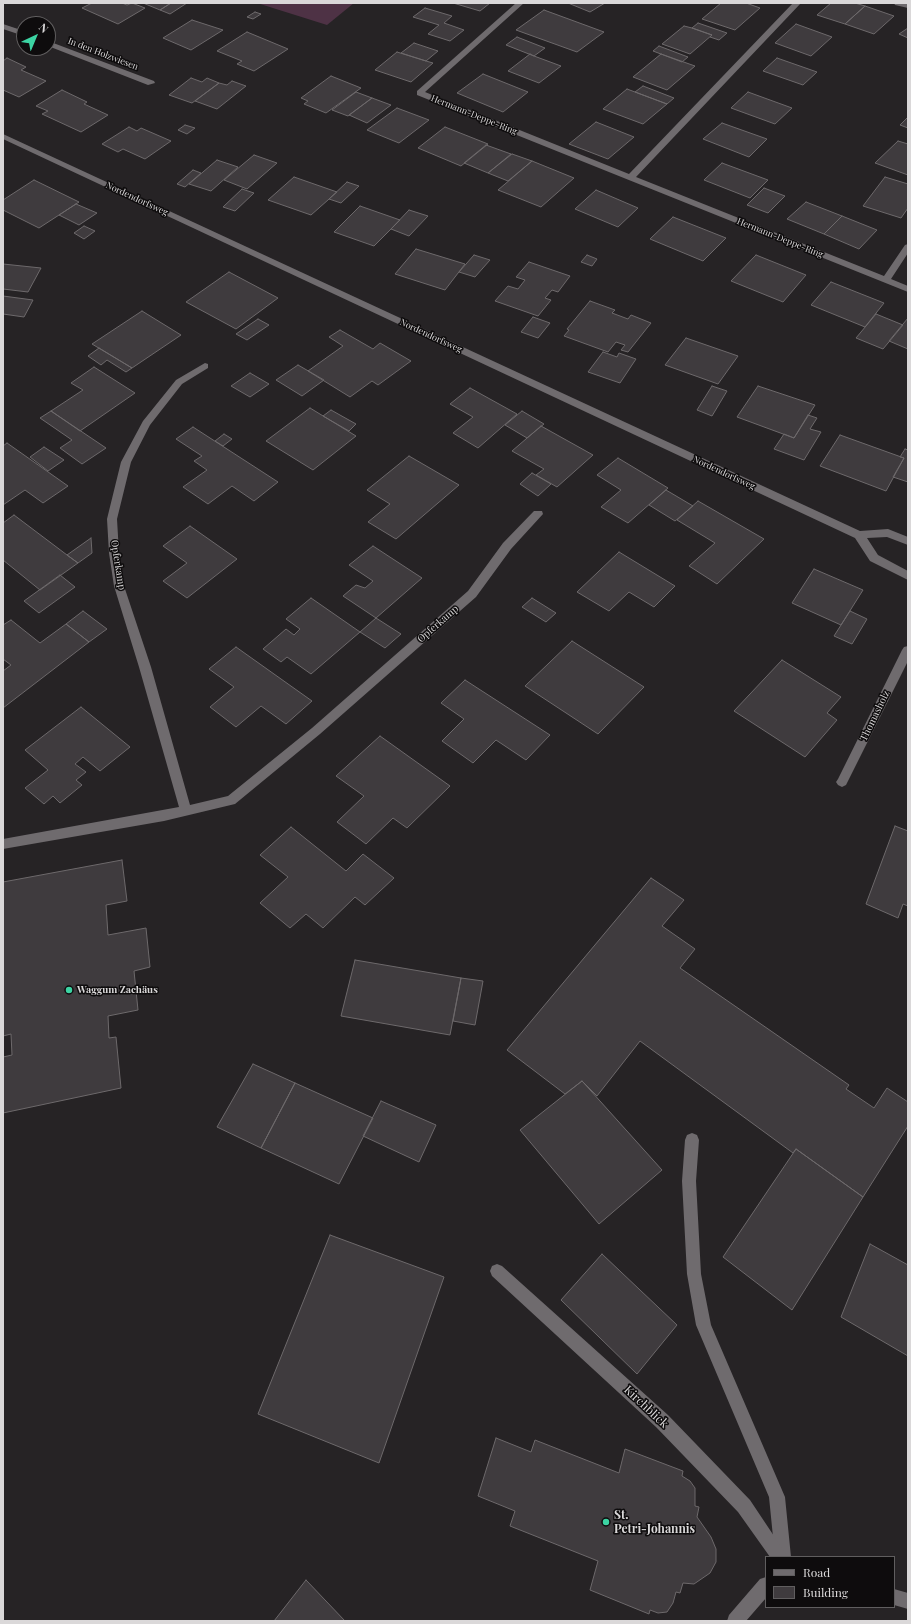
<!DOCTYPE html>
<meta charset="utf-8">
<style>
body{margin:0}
#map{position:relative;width:911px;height:1624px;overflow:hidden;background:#262325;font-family:"Playfair Display",serif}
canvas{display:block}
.frame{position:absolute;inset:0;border:4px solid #dad8d9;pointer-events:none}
.legend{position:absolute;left:765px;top:1556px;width:130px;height:52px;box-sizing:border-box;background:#0e0c0d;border:1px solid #605e5f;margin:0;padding:5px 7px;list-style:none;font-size:12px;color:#dad8d9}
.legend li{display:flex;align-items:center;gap:8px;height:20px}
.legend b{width:20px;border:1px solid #605e5f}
.north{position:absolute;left:16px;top:16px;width:40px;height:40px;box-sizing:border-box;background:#0e0c0d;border:1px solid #605e5f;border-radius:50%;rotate:44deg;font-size:11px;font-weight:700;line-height:16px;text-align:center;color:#dad8d9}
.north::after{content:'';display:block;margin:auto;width:14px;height:18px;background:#3cd4a3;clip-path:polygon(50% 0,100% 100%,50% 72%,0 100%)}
</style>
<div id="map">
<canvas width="911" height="1624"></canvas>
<div class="frame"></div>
<ul class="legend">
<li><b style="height:5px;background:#6f6b6e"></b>Road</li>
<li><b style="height:11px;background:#3f3b3e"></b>Building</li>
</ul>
<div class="north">N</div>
</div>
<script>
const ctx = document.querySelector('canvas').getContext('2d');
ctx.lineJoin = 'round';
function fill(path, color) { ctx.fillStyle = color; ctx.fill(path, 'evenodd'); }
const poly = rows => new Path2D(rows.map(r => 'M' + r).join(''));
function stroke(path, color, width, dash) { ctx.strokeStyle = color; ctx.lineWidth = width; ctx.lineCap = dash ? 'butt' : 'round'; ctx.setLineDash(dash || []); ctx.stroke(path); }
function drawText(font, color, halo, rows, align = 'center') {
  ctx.font = font + ' "Playfair Display",serif'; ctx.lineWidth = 3; ctx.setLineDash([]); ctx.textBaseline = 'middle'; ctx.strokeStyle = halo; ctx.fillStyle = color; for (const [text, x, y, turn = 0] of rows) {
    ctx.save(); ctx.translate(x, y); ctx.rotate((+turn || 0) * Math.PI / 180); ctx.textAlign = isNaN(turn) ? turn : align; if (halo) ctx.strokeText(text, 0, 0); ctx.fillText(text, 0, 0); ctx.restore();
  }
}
const green = poly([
 [257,3,354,3,327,25]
]);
const building = poly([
 [92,3,122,3,127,5,132,3,145,8,118,24,82,8,92,3],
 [143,3,171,3,160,10,143,3],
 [171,3,187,3,170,14,160,10,171,3],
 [453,3,490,3,480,11,453,3],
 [568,3,605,3,590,12,568,3],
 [721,3,746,3,760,8,735,30,702,19,721,3],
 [831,3,855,3,865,6,845,24,817,15,831,3],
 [865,6,894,16,874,34,845,24,865,6],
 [425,8,452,16,444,23,464,30,450,41,428,34,439,25,413,17,425,8],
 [544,10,604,32,577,52,516,30,544,10],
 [255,12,261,14,253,19,247,17,255,12],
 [192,20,223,30,191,50,163,38,192,20],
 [698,23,727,33,719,40,710,37,712,35,692,28,698,23],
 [796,24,832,37,811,56,775,43,796,24],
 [684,26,692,28,712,35,690,54,662,44,684,26],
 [908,28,908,38,899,34,908,28],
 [247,32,288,49,254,71,237,64,242,61,217,51,247,32],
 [517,37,545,48,534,56,506,45,517,37],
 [414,43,438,51,426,61,401,53,414,43],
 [659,46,688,57,682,62,653,51,659,46],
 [397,52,426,61,433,63,411,82,375,70,397,52],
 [530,54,534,56,561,66,539,83,508,71,530,54],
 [661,54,695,66,667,90,633,77,661,54],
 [7,58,26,67,21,70,46,81,19,97,3,90,3,61,7,58],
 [777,58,817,72,803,85,763,71,777,58],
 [483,74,528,92,503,112,457,93,483,74],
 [331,76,361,88,326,113,304,104,308,101,301,98,331,76],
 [191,78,202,82,207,78,219,83,192,103,169,95,191,78],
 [232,81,246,86,217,109,195,101,219,83,227,85,232,81],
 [643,86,674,98,667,104,635,92,643,86],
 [627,89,667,104,643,124,603,109,627,89],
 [62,90,87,102,84,104,108,115,81,132,42,114,48,111,36,106,62,90],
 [356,92,372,98,348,116,332,110,356,92],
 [748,92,792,108,775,124,731,108,748,92],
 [372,98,391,105,367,123,349,115,372,98],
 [397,108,429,120,399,143,367,130,397,108],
 [908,117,908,128,900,125,908,117],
 [596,122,634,137,608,159,569,144,596,122],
 [722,123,767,139,749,157,703,139,722,123],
 [185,125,195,128,187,134,178,130,185,125],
 [129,127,137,131,141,128,171,141,145,159,123,149,118,152,102,144,129,127],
 [445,127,488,144,461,166,418,148,445,127],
 [898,141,908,144,908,175,875,163,898,141],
 [486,145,511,154,488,173,464,163,486,145],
 [512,154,532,161,508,181,488,173,512,154],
 [254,155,277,163,247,189,224,180,254,155],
 [217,160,238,167,211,191,189,184,217,160],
 [532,161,574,178,541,207,498,190,532,161],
 [722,163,768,180,750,198,704,180,722,163],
 [193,170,201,173,185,187,177,184,193,170],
 [294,177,337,192,311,215,268,200,294,177],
 [885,177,908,184,908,208,901,218,863,206,885,177],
 [34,180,79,202,39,228,3,210,3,200,34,180],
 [347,182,359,186,341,203,329,199,347,182],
 [764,188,785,196,768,213,747,205,764,188],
 [242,189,254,193,235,211,223,207,242,189],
 [596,190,638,208,618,227,575,209,596,190],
 [806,202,842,216,824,234,787,219,806,202],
 [76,204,97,213,79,225,59,215,76,204],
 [360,206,400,220,374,246,334,232,360,206],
 [409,210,428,216,409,236,391,229,409,210],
 [842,216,877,230,859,249,824,234,842,216],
 [673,217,726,238,703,261,650,239,673,217],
 [84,226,95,231,84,239,74,233,84,226],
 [416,249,465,264,445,290,395,274,416,249],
 [474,255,490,260,475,277,459,272,474,255],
 [587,255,597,259,592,266,581,262,587,255],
 [756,255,806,275,783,302,731,281,756,255],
 [529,262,570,276,558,292,552,290,545,298,551,300,538,316,495,301,508,286,518,289,525,280,516,277,529,262],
 [3,264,41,268,28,292,3,289,3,264],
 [229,272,278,298,236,329,186,302,229,272],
 [831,282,884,303,865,327,811,305,831,282],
 [3,296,33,300,24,317,3,314,3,296],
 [590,301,615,310,612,313,628,319,631,315,651,323,628,352,621,350,625,345,616,342,608,352,564,336,569,330,567,329,590,301],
 [142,311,181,335,132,368,92,344,142,311],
 [876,314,903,325,883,349,856,338,876,314],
 [533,317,550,323,538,338,521,332,533,317],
 [908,318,908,349,889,341,908,318],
 [258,319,269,325,247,340,236,334,258,319],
 [340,330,373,349,380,343,411,361,378,385,372,381,350,397,308,371,343,346,329,337,340,330],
 [686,338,738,356,718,384,665,365,686,338],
 [99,348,132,368,126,372,107,360,101,365,88,356,99,348],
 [603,352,617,357,619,353,636,359,620,383,588,372,603,352],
 [298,365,324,380,302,396,276,380,298,365],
 [94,367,135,393,80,431,51,411,83,390,71,383,94,367],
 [250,373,269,384,250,397,231,386,250,373],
 [712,386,727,391,712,416,697,410,712,386],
 [758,386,815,405,794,438,737,417,758,386],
 [470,388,517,414,478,448,453,433,473,417,450,404,470,388],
 [310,408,356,436,313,470,266,441,310,408],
 [331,410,356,424,349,431,323,416,331,410],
 [51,411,106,448,82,464,60,448,72,440,40,418,51,411],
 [522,411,544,424,527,438,505,425,522,411],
 [808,415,817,418,810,429,821,432,804,460,774,449,784,434,794,438,808,415],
 [541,426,593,455,557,487,536,475,544,469,512,451,541,426],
 [193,427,278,482,254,501,232,486,208,504,183,487,207,470,194,461,202,456,176,439,193,427],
 [224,434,232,439,223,446,215,441,224,434],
 [840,435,904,458,886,491,820,466,840,435],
 [7,443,68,486,43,503,25,490,3,505,3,446,7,443],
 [44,447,64,460,48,471,30,457,44,447],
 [905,449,908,450,908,482,893,477,904,458,900,457,905,449],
 [409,456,459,485,396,539,368,522,390,504,367,490,409,456],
 [618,458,668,488,628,523,601,507,621,490,597,475,618,458],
 [532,473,551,484,538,496,520,484,532,473],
 [666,490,693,506,675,521,649,505,666,490],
 [698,501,764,539,717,584,689,566,715,543,677,520,698,501],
 [14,515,67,555,78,563,40,590,3,560,3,523,14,515],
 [190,526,237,559,187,598,163,581,187,563,163,546,190,526],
 [91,538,92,553,78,563,67,555,91,538],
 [373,546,422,578,376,618,343,596,356,585,365,588,373,581,349,565,373,546],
 [619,552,675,586,654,607,629,592,609,611,577,592,619,552],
 [814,569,863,590,841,625,792,603,814,569],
 [60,575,75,587,39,613,24,601,60,575],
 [311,598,360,632,311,674,287,657,281,662,263,649,286,629,294,635,300,629,286,619,311,598],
 [532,598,556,613,546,622,522,607,532,598],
 [83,611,107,629,89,642,66,624,83,611],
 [850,611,867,619,852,644,834,636,850,611],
 [376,618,401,634,385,648,360,632,376,618],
 [11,620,40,643,66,624,89,642,3,708,3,671,11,665,3,659,3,625,11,620],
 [572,641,644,687,598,734,525,686,572,641],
 [236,647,312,701,286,724,261,706,236,727,210,707,234,687,209,669,236,647],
 [782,660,841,697,827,713,837,720,805,757,734,711,782,660],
 [465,680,550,735,526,760,496,740,473,763,442,741,464,719,441,703,465,680],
 [81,707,130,747,100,771,83,757,75,764,86,772,76,780,82,785,60,803,53,796,44,804,25,788,48,770,25,750,81,707],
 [380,736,450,786,407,828,393,818,366,844,337,822,364,796,336,776,380,736],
 [895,826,908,831,908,906,903,904,898,918,866,904,895,826],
 [291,827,346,871,363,854,394,878,365,905,355,897,323,928,306,914,290,928,260,903,288,877,260,855,291,827],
 [122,860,127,901,106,905,108,935,146,928,150,967,134,971,138,1010,108,1016,109,1038,116,1037,121,1088,3,1113,3,1057,12,1055,11,1034,3,1036,3,882,122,860],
 [651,878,684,900,662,926,695,949,680,968,849,1085,846,1089,874,1108,887,1088,908,1102,908,1126,863,1197,796,1149,793,1153,640,1041,597,1096,582,1081,565,1094,507,1050,651,878],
 [355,960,461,978,450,1035,341,1016,355,960],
 [461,978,483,981,475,1025,453,1021,461,978],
 [253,1064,295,1083,261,1148,217,1127,253,1064],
 [582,1081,662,1170,599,1224,520,1130,582,1081],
 [295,1083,373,1118,339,1184,261,1148,295,1083],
 [381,1101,436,1125,419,1162,363,1136,381,1101],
 [796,1149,863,1197,792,1310,723,1257,796,1149],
 [330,1235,444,1277,379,1463,258,1414,330,1235],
 [870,1244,908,1265,908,1356,841,1317,870,1244],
 [602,1254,677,1325,637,1374,561,1300,602,1254],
 [496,1438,531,1452,535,1440,619,1473,625,1449,683,1471,682,1476,690,1481,695,1488,695,1506,699,1507,697,1517,711,1537,716,1549,716,1562,710,1573,694,1584,683,1583,680,1593,676,1592,673,1603,667,1612,658,1613,650,1610,649,1614,590,1590,598,1561,510,1526,515,1511,478,1496,496,1438],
 [306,1580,345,1621,274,1621,306,1580]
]);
const lane = poly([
 [692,1133,697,1135,699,1140,696,1181,701,1274,711,1325,785,1497,791,1557,775,1557,769,1497,696,1325,687,1274,682,1181,685,1140,687,1135,692,1133]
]);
const street = poly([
 [516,3,524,3,425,92,629,174,793,3,801,3,636,177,884,276,905,245,908,244,908,253,891,279,908,286,908,292,417,95,417,91,516,3],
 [894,3,908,4,908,8,895,5,894,3],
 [3,24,24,31,24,36,3,29,3,24],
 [48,41,154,81,155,83,148,85,48,46,48,41],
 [3,134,860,531,888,529,908,537,908,545,887,537,867,538,878,555,908,571,908,580,870,561,855,538,3,139,3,134],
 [205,363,208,364,208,368,182,384,150,425,131,462,117,519,119,553,124,586,151,667,190,805,228,796,312,728,468,591,503,543,534,511,542,511,543,514,511,549,476,597,320,734,235,804,164,821,3,849,3,839,179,807,139,667,114,586,109,553,107,519,121,462,143,421,176,380,205,363],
 [908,646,908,661,846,785,842,787,838,785,836,782,838,779,902,650,904,647,908,646],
 [497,1264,502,1266,668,1415,750,1500,788,1557,770,1557,738,1512,656,1427,492,1276,490,1271,492,1266,497,1264],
 [766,1577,766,1598,746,1621,727,1621,729,1615,760,1579,766,1577],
 [894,1589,908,1593,908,1609,894,1605,894,1589]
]);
const markers = [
 [69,990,4,"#3cd4a3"],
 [606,1522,4,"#3cd4a3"]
];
const farStreetnames = [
 ["In den Holzwiesen",103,54,21],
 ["Hermann-Deppe-Ring",474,115,22],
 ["Nordendorfsweg",137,199,25],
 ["Hermann-Deppe-Ring",780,238,22],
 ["Nordendorfsweg",431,336,25],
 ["Nordendorfsweg",724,473,25]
];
const streetNames = [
 ["Opferkamp",118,565,81],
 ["Opferkamp",438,624,-41],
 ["Thomasholz",875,716,-64]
];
const poiNames = [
 ["Waggum Zachäus",77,990]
];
const nearStreetnames = [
 ["Kirchblick",646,1407,43]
];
const nearPoinames = [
 ["St.",614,1515],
 ["Petri-Johannis",614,1529]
];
fill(green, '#4e3245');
fill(building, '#3f3b3e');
stroke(building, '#6d696b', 1);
fill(lane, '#6f6b6e');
fill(street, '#6f6b6e');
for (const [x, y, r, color] of markers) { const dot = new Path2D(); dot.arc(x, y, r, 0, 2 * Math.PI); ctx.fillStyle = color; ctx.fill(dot); stroke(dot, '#0e0c0d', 1.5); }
drawText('9px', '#dad8d9', '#0e0c0d', farStreetnames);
drawText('10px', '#dad8d9', '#0e0c0d', streetNames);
drawText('bold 10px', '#dad8d9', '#0e0c0d', poiNames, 'left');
drawText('12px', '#dad8d9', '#0e0c0d', nearStreetnames);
drawText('bold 12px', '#dad8d9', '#0e0c0d', nearPoinames, 'left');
</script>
